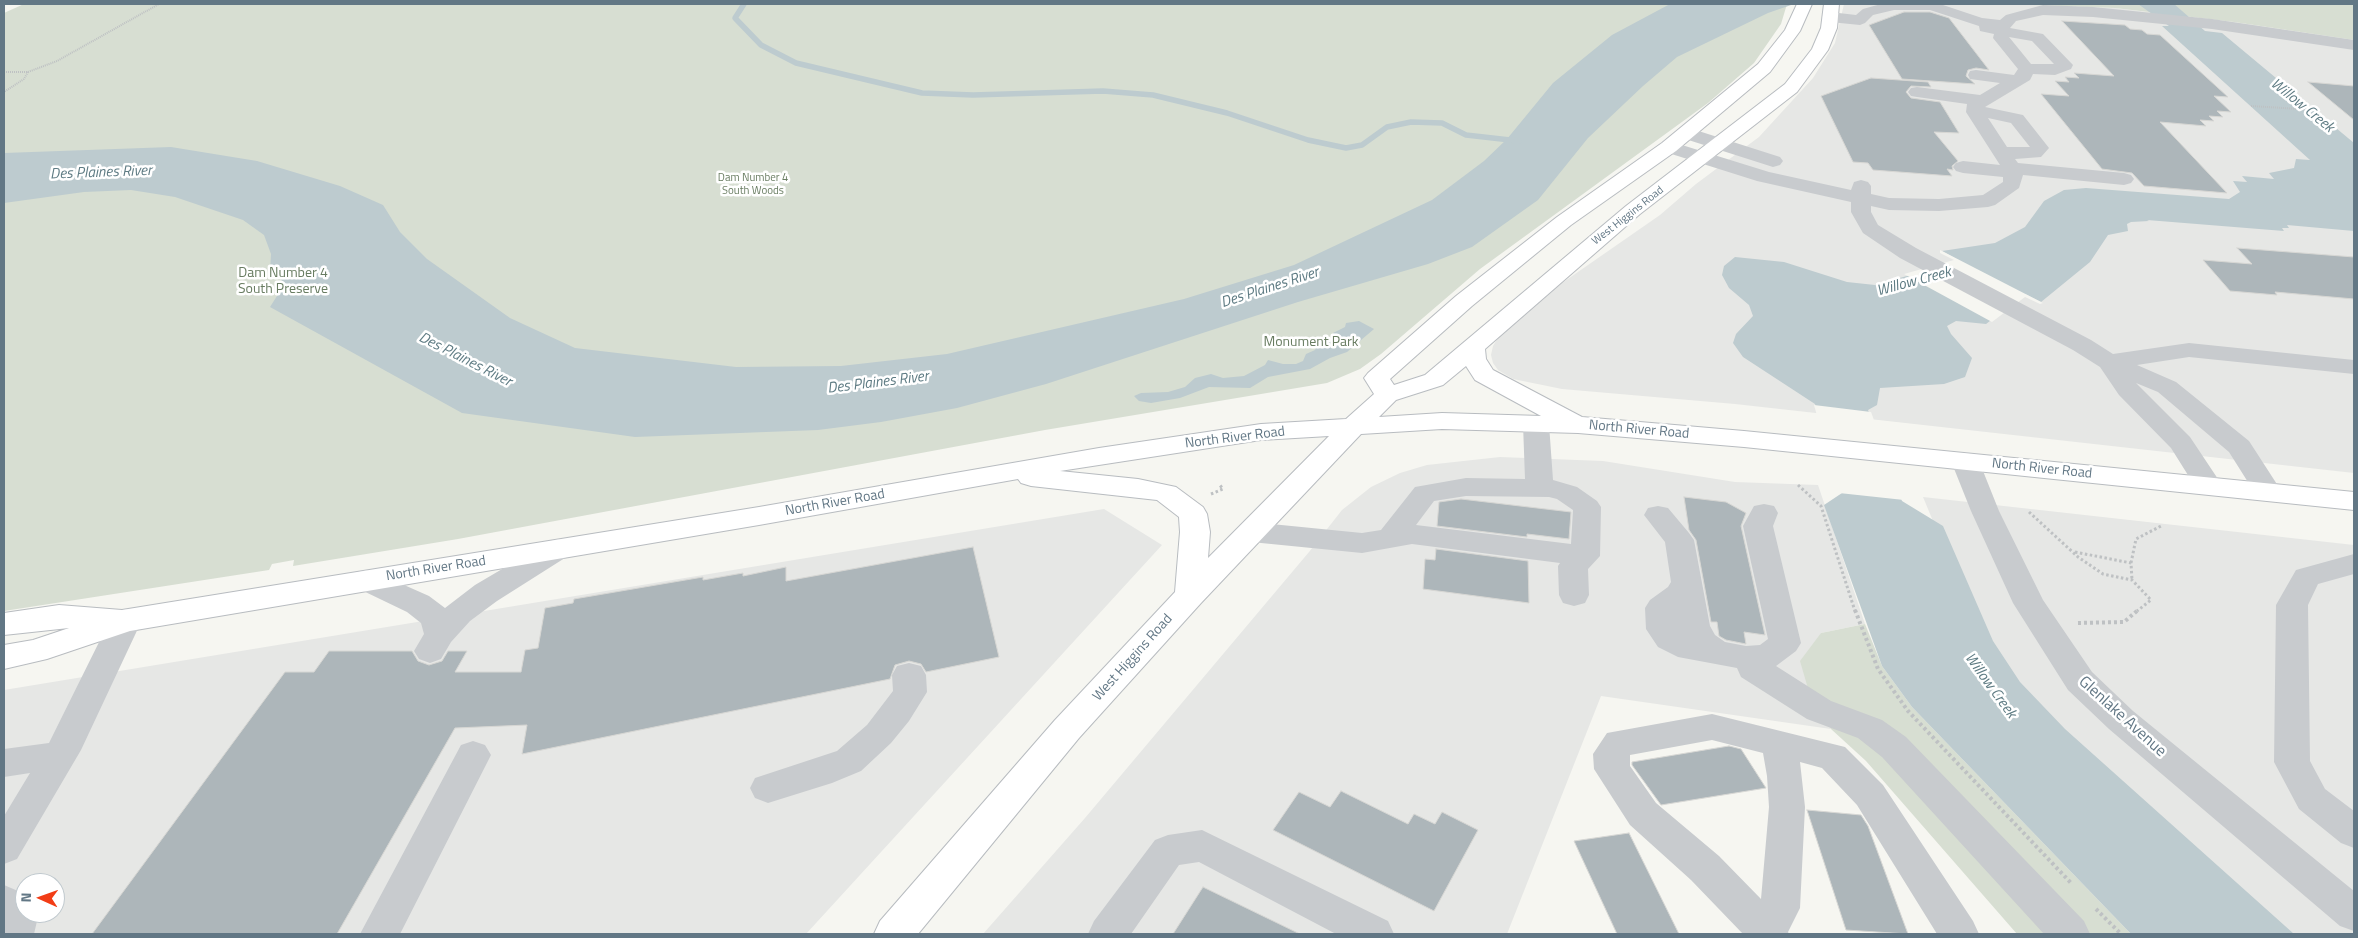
<!DOCTYPE html>
<style>
body{margin:0}
#map{position:relative;width:2358px;height:938px;overflow:hidden;background:#f6f6f1;font-family:"Titillium Web",sans-serif}
canvas{display:block}
.frame{position:absolute;inset:0;border:5px solid #627785;pointer-events:none}
.north{position:absolute;left:15px;top:873px;width:50px;height:50px;box-sizing:border-box;background:#fff;border:1px solid #c0c9ce;border-radius:50%;rotate:272deg;font-size:14px;font-weight:700;line-height:20px;text-align:center;color:#627785}
.north::after{content:'';display:block;margin:auto;width:18px;height:22px;background:#f23d16;clip-path:polygon(50% 0,100% 100%,50% 72%,0 100%)}
</style>
<div id="map">
<canvas width="2358" height="938"></canvas>
<div class="frame"></div>
<div class="north">N</div>
</div>
<script>
const ctx = document.querySelector('canvas').getContext('2d');
ctx.lineJoin = 'round';
function fill(path, color) { ctx.fillStyle = color; ctx.fill(path, 'evenodd'); }
const poly = rows => new Path2D(rows.map(r => 'M' + r).join(''));
function stroke(path, color, width, dash) { ctx.strokeStyle = color; ctx.lineWidth = width; ctx.lineCap = dash ? 'butt' : 'round'; ctx.setLineDash(dash || []); ctx.stroke(path); }
function drawText(font, color, halo, rows, align = 'center') {
  ctx.font = font + ' "Titillium Web",sans-serif'; ctx.lineWidth = 5; ctx.setLineDash([]); ctx.textBaseline = 'middle'; ctx.strokeStyle = halo; ctx.fillStyle = color; for (const [text, x, y, turn = 0] of rows) {
    ctx.save(); ctx.translate(x, y); ctx.rotate((+turn || 0) * Math.PI / 180); ctx.textAlign = isNaN(turn) ? turn : align; if (halo) ctx.strokeText(text, 0, 0); ctx.fillText(text, 0, 0); ctx.restore();
  }
}
const built = poly([
 [1844,4,2003,4,2115,8,2234,22,2354,40,2354,473,1735,404,1562,389,1513,379,1498,370,1493,363,1491,355,1493,346,1501,333,1552,290,1660,215,1696,184,1759,137,1813,78,1835,43],
 [1500,457,1603,461,1735,482,1818,485,1865,624,1821,633,1809,692,1831,729,1601,696,1507,934,983,934,1085,818,1309,552,1342,510,1371,487,1400,473,1427,465],
 [1923,497,2354,545,2354,934,2254,934,2006,697],
 [1104,509,1162,545,806,934,4,934,4,690],
 [25,883,55,883,55,913,25,913]
]);
const green = poly([
 [24,4,1787,4,1781,24,1754,63,1708,103,1480,269,1381,354,1360,369,1327,383,1045,430,458,539,293,566,294,560,272,564,269,570,4,611,4,13],
 [2003,4,2354,4,2354,40,2234,22,2115,8],
 [1865,624,1882,666,1912,707,2131,934,2017,934,1866,761,1831,729,1809,692,1800,661,1821,633]
]);
const water = poly([
 [1670,4,1794,4,1768,13,1677,57,1643,86,1588,138,1538,200,1472,247,1428,264,1298,302,1046,384,957,408,881,422,818,430,635,437,462,413,270,307,284,285,280,277,270,272,271,254,264,235,243,220,175,197,131,190,84,192,4,203,4,153,171,147,257,161,340,186,383,205,400,232,427,259,510,318,575,348,736,367,841,366,947,354,1184,299,1294,265,1432,200,1484,161,1507,139,1553,83,1612,35],
 [2138,4,2174,4,2205,31,2222,33,2354,143,2354,231,2287,225,2289,228,2282,228,2284,231,2147,220,2149,221,2131,222,2127,224,2128,231,2108,235,2090,262,2041,302,2025,294,1986,324,1956,321,1947,326,1951,334,1972,358,1965,377,1944,384,1880,388,1877,405,1868,410,1902,501,1943,526,1993,641,2020,682,2065,729,2294,934,2131,934,1912,707,1882,666,1824,505,1842,493,1815,404,1743,357,1733,343,1736,334,1753,316,1749,305,1729,288,1722,275,1724,266,1735,257,1784,262,1847,282,1875,285,1960,261,1942,251,1995,243,2025,227,2044,201,2064,190,2086,188,2229,199,2240,192,2233,181,2247,182,2242,176,2274,179,2269,173,2294,168,2296,159,2310,160,2162,26,2169,26],
 [1359,321,1374,329,1347,352,1330,358,1310,369,1268,377,1250,388,1209,387,1180,398,1151,403,1139,401,1134,396,1141,393,1168,392,1185,387,1195,378,1211,374,1223,378,1244,376,1265,365,1268,360,1283,364,1296,364,1303,361,1306,354,1315,350,1318,345,1331,342,1335,336,1333,333,1345,327,1346,323]
]);
const pier = poly([
 [1940,250,2043,303,2040,304,2025,297,1992,322,1904,274,1954,260,1940,253],
 [1814,405,1871,412,1904,500,1839,493]
]);
const stream = poly([
 [744,4,735,18,761,45,796,63,922,93,973,95,1103,91,1153,95,1227,113,1308,140,1346,148,1362,145,1387,127,1411,122,1442,123,1466,135,1519,141]
]);
const building = poly([
 [1904,12,1930,12,1949,18,1989,70,1976,68,1968,70,1966,76,1975,84,1902,79,1869,25,1904,12],
 [2062,21,2125,25,2130,29,2142,30,2147,34,2160,35,2228,97,2214,96,2231,112,2217,111,2223,117,2209,116,2214,121,2200,120,2206,126,2160,122,2227,193,2144,186,2132,173,2102,169,2041,94,2069,96,2055,81,2069,82,2065,77,2079,78,2074,73,2114,76,2062,21],
 [1871,78,1928,82,1931,87,1911,86,1906,92,1911,98,1940,102,1959,133,1934,132,1958,161,1952,166,1953,170,1947,169,1952,176,1873,170,1868,163,1853,162,1821,96,1871,78],
 [2308,82,2354,86,2354,120,2308,82],
 [2237,248,2354,257,2354,299,2275,292,2277,295,2230,291,2203,260,2252,264,2237,248],
 [1684,497,1726,502,1746,513,1741,526,1765,635,1744,632,1746,644,1726,640,1719,636,1717,622,1711,622,1696,540,1689,530,1684,497],
 [1461,499,1571,512,1569,539,1527,534,1527,537,1437,526,1439,502,1461,499],
 [973,547,999,657,926,672,921,664,909,661,895,665,890,679,522,754,527,725,455,728,337,934,92,934,285,672,314,672,329,651,412,651,418,661,429,665,442,661,448,651,467,651,455,672,521,672,525,650,538,648,545,608,573,603,574,599,703,577,703,580,743,573,743,576,786,567,786,581,973,547],
 [1436,549,1528,561,1529,603,1423,589,1425,559,1435,560,1436,549],
 [1729,746,1741,749,1766,788,1661,805,1632,765,1632,762,1729,746],
 [1341,791,1408,824,1414,814,1435,824,1442,812,1478,830,1434,911,1273,830,1299,792,1330,807,1341,791],
 [1807,810,1861,815,1868,826,1908,934,1846,930,1807,810],
 [1629,833,1679,934,1617,934,1574,841,1629,833],
 [1203,887,1300,934,1173,934,1203,887]
]);
const pathFar2 = poly([
 [4,72,28,72,24,79,4,92],
 [28,72,57,61,159,4],
 [2251,106,2315,110]
]);
const pathFar1 = poly([
 [1798,485,1821,506,1855,611],
 [1211,494,1223,489,1219,484],
 [2029,512,2078,557,2103,574,2132,580,2151,600,2137,611],
 [2075,552,2131,563,2132,580],
 [2131,563,2136,539,2161,526]
]);
const path = poly([
 [1855,610,1878,669,1908,711,2071,883],
 [2078,623,2124,622,2138,610],
 [2096,909,2121,934]
]);
const minor = poly([
 [1881,4,1940,4,1982,18,2000,20,2006,15,2043,5,2093,7,2212,19,2354,40,2354,50,2212,29,2093,17,2043,15,2016,21,2010,28,2043,34,2073,65,2071,69,2055,75,2033,74,2030,80,1985,107,2023,115,2049,148,2041,157,2015,159,2018,163,2124,173,2131,175,2134,179,2131,183,2124,185,2023,175,2019,188,1995,205,1988,207,1939,211,1889,210,1871,206,1871,212,1878,225,1916,248,2091,340,2113,354,2189,343,2354,360,2354,374,2189,357,2137,365,2176,382,2249,441,2282,492,2278,498,2268,501,2258,498,2229,452,2158,392,2136,383,2190,437,2222,485,2218,491,2208,494,2198,491,2171,448,2119,395,2100,367,2073,350,1900,258,1863,233,1851,212,1851,202,1757,181,1662,151,1660,147,1662,143,1669,141,1769,172,1851,190,1854,182,1861,180,1868,182,1871,186,1871,194,1889,198,1939,199,1983,195,2003,182,2003,177,1963,173,1956,171,1953,167,1956,163,1963,161,2000,165,1966,112,1967,104,1917,97,1911,96,1908,92,1911,88,1917,87,1980,95,2000,83,1970,79,1968,75,1970,71,1976,70,2014,75,2018,69,1993,38,1994,34,1980,31,1979,26,1930,10,1894,10,1873,15,1865,23,1860,25,1830,22,1822,17,1830,12,1856,15,1863,9,1881,4],
 [2009,37,2032,41,2054,64,2031,64,2009,37],
 [1988,118,2011,123,2030,147,2007,147,1988,118],
 [1686,127,1780,157,1783,161,1780,165,1773,167,1679,137,1677,133,1679,129,1686,127],
 [1536,416,1545,418,1549,424,1553,480,1577,487,1597,501,1601,507,1600,556,1588,569,1589,595,1585,603,1574,606,1563,603,1559,595,1558,566,1560,563,1412,544,1362,553,1251,542,1241,539,1236,532,1241,525,1251,522,1362,533,1381,530,1415,487,1466,478,1525,479,1523,424,1527,418,1536,416],
 [1466,496,1549,497,1557,499,1573,510,1571,544,1416,525,1434,501,1466,496],
 [1965,453,1975,455,1979,461,1999,511,2043,600,2092,672,2133,711,2354,891,2354,931,2340,926,2109,729,2068,690,2013,603,1971,511,1951,461,1955,455,1965,453],
 [1764,504,1774,506,1778,513,1773,526,1801,643,1796,651,1776,666,1831,701,1882,720,1906,737,2084,921,2090,934,2044,934,1882,757,1858,738,1807,719,1741,677,1737,668,1678,657,1658,647,1646,629,1645,608,1650,600,1668,587,1671,582,1665,542,1644,515,1648,508,1658,506,1668,508,1689,533,1694,540,1710,626,1715,635,1725,642,1746,646,1760,645,1768,639,1743,526,1754,506,1764,504],
 [558,539,568,542,573,549,568,556,497,601,470,621,451,642,441,659,430,663,419,659,414,651,424,634,421,623,407,612,355,587,351,580,355,573,366,570,377,573,429,596,445,608,475,585,548,542,558,539],
 [2354,554,2354,574,2318,584,2308,605,2310,761,2325,789,2354,811,2354,848,2341,843,2299,809,2274,762,2276,605,2296,570,2354,554],
 [126,609,137,612,142,620,81,750,17,859,4,864,4,816,30,773,4,777,4,749,49,743,110,620,115,612,126,609],
 [909,663,921,666,926,675,927,692,909,721,891,743,861,771,832,783,768,803,755,798,750,788,755,778,837,751,867,725,893,691,892,675,897,666,909,663],
 [1712,714,1845,747,1883,785,1973,921,1979,934,1937,934,1857,805,1822,768,1800,762,1805,807,1800,908,1788,932,1789,934,1743,934,1691,880,1630,825,1594,769,1593,754,1607,733,1712,714],
 [1712,740,1763,753,1767,776,1769,807,1761,899,1719,856,1656,803,1630,766,1630,755,1712,740],
 [473,741,485,745,491,755,400,934,360,934,461,745,473,741],
 [1202,830,1388,921,1394,934,1336,934,1199,862,1179,865,1131,934,1088,934,1094,921,1155,840,1168,835,1202,830],
 [4,885,25,894,25,913,34,913,37,921,34,934,4,934,4,885]
]);
const major = poly([
 [1797,4,1812,4,1800,31,1770,72,1676,151,1571,225,1472,306,1390,379,1394,385,1425,375,1626,206,1785,84,1812,49,1821,28,1824,4,1839,4,1837,28,1828,50,1797,92,1640,214,1485,349,1486,359,1493,370,1582,417,1744,431,2354,492,2354,510,1744,447,1578,433,1442,429,1361,434,1201,603,1079,738,918,934,874,934,880,921,1055,720,1175,592,1180,532,1179,517,1157,500,1031,486,1021,483,1018,479,759,525,130,631,47,659,4,669,4,645,33,640,69,628,4,635,4,613,59,605,122,610,759,507,1099,448,1261,424,1346,419,1374,394,1364,378,1368,373,1456,296,1557,217,1662,143,1758,64,1785,30,1797,4],
 [1466,366,1475,380,1541,416,1442,413,1379,417,1396,400,1443,385,1466,366],
 [1329,436,1208,558,1210,532,1207,514,1203,507,1176,487,1138,479,1060,471,1261,440,1329,436]
]);
const farParknames = [
 ["Dam Number 4",753,178],
 ["South Woods",753,191]
];
const farStreetnames = [
 ["West Higgins Road",1628,216,-38]
];
const parkNames = [
 ["Dam Number 4",283,274],
 ["South Preserve",283,290],
 ["Monument Park",1311,343]
];
const streetNames = [
 ["North River Road",1639,430,5],
 ["North River Road",1235,438,-7],
 ["North River Road",2042,469,6],
 ["North River Road",835,503,-10],
 ["North River Road",436,569,-9],
 ["West Higgins Road",1133,658,-48]
];
const waterNames = [
 ["Willow Creek",2302,106,39],
 ["Des Plaines River",101,173,-2],
 ["Willow Creek",1914,282,-15],
 ["Des Plaines River",1270,288,-18],
 ["Des Plaines River",465,360,27],
 ["Des Plaines River",878,383,-7],
 ["Willow Creek",1990,686,54]
];
const nearStreetnames = [
 ["Glenlake Avenue",2122,717,42]
];
fill(built, '#e6e7e5');
fill(green, '#d7ded2');
fill(water, '#bdcbcf');
fill(pier, '#f6f6f1');
stroke(stream, '#bdcbcf', 5.5);
fill(building, '#adb6ba');
stroke(building, '#d7d7d4', 1);
stroke(major, '#b8bcc0', 2);
stroke(pathFar2, '#bec1c3', 2, [1, 1]);
stroke(pathFar1, '#bec1c3', 3, [2.5, 2.5]);
stroke(path, '#bec1c3', 4, [3, 3]);
fill(minor, '#c8cbce');
fill(major, '#fff');
drawText('11px', '#687c61', '#fff', farParknames);
drawText('11px', '#627785', '#fff', farStreetnames);
drawText('14px', '#687c61', '#fff', parkNames);
drawText('14px', '#627785', '#fff', streetNames);
drawText('italic 15px', '#5e7b83', '#fff', waterNames);
drawText('16px', '#627785', '#fff', nearStreetnames);
</script>
